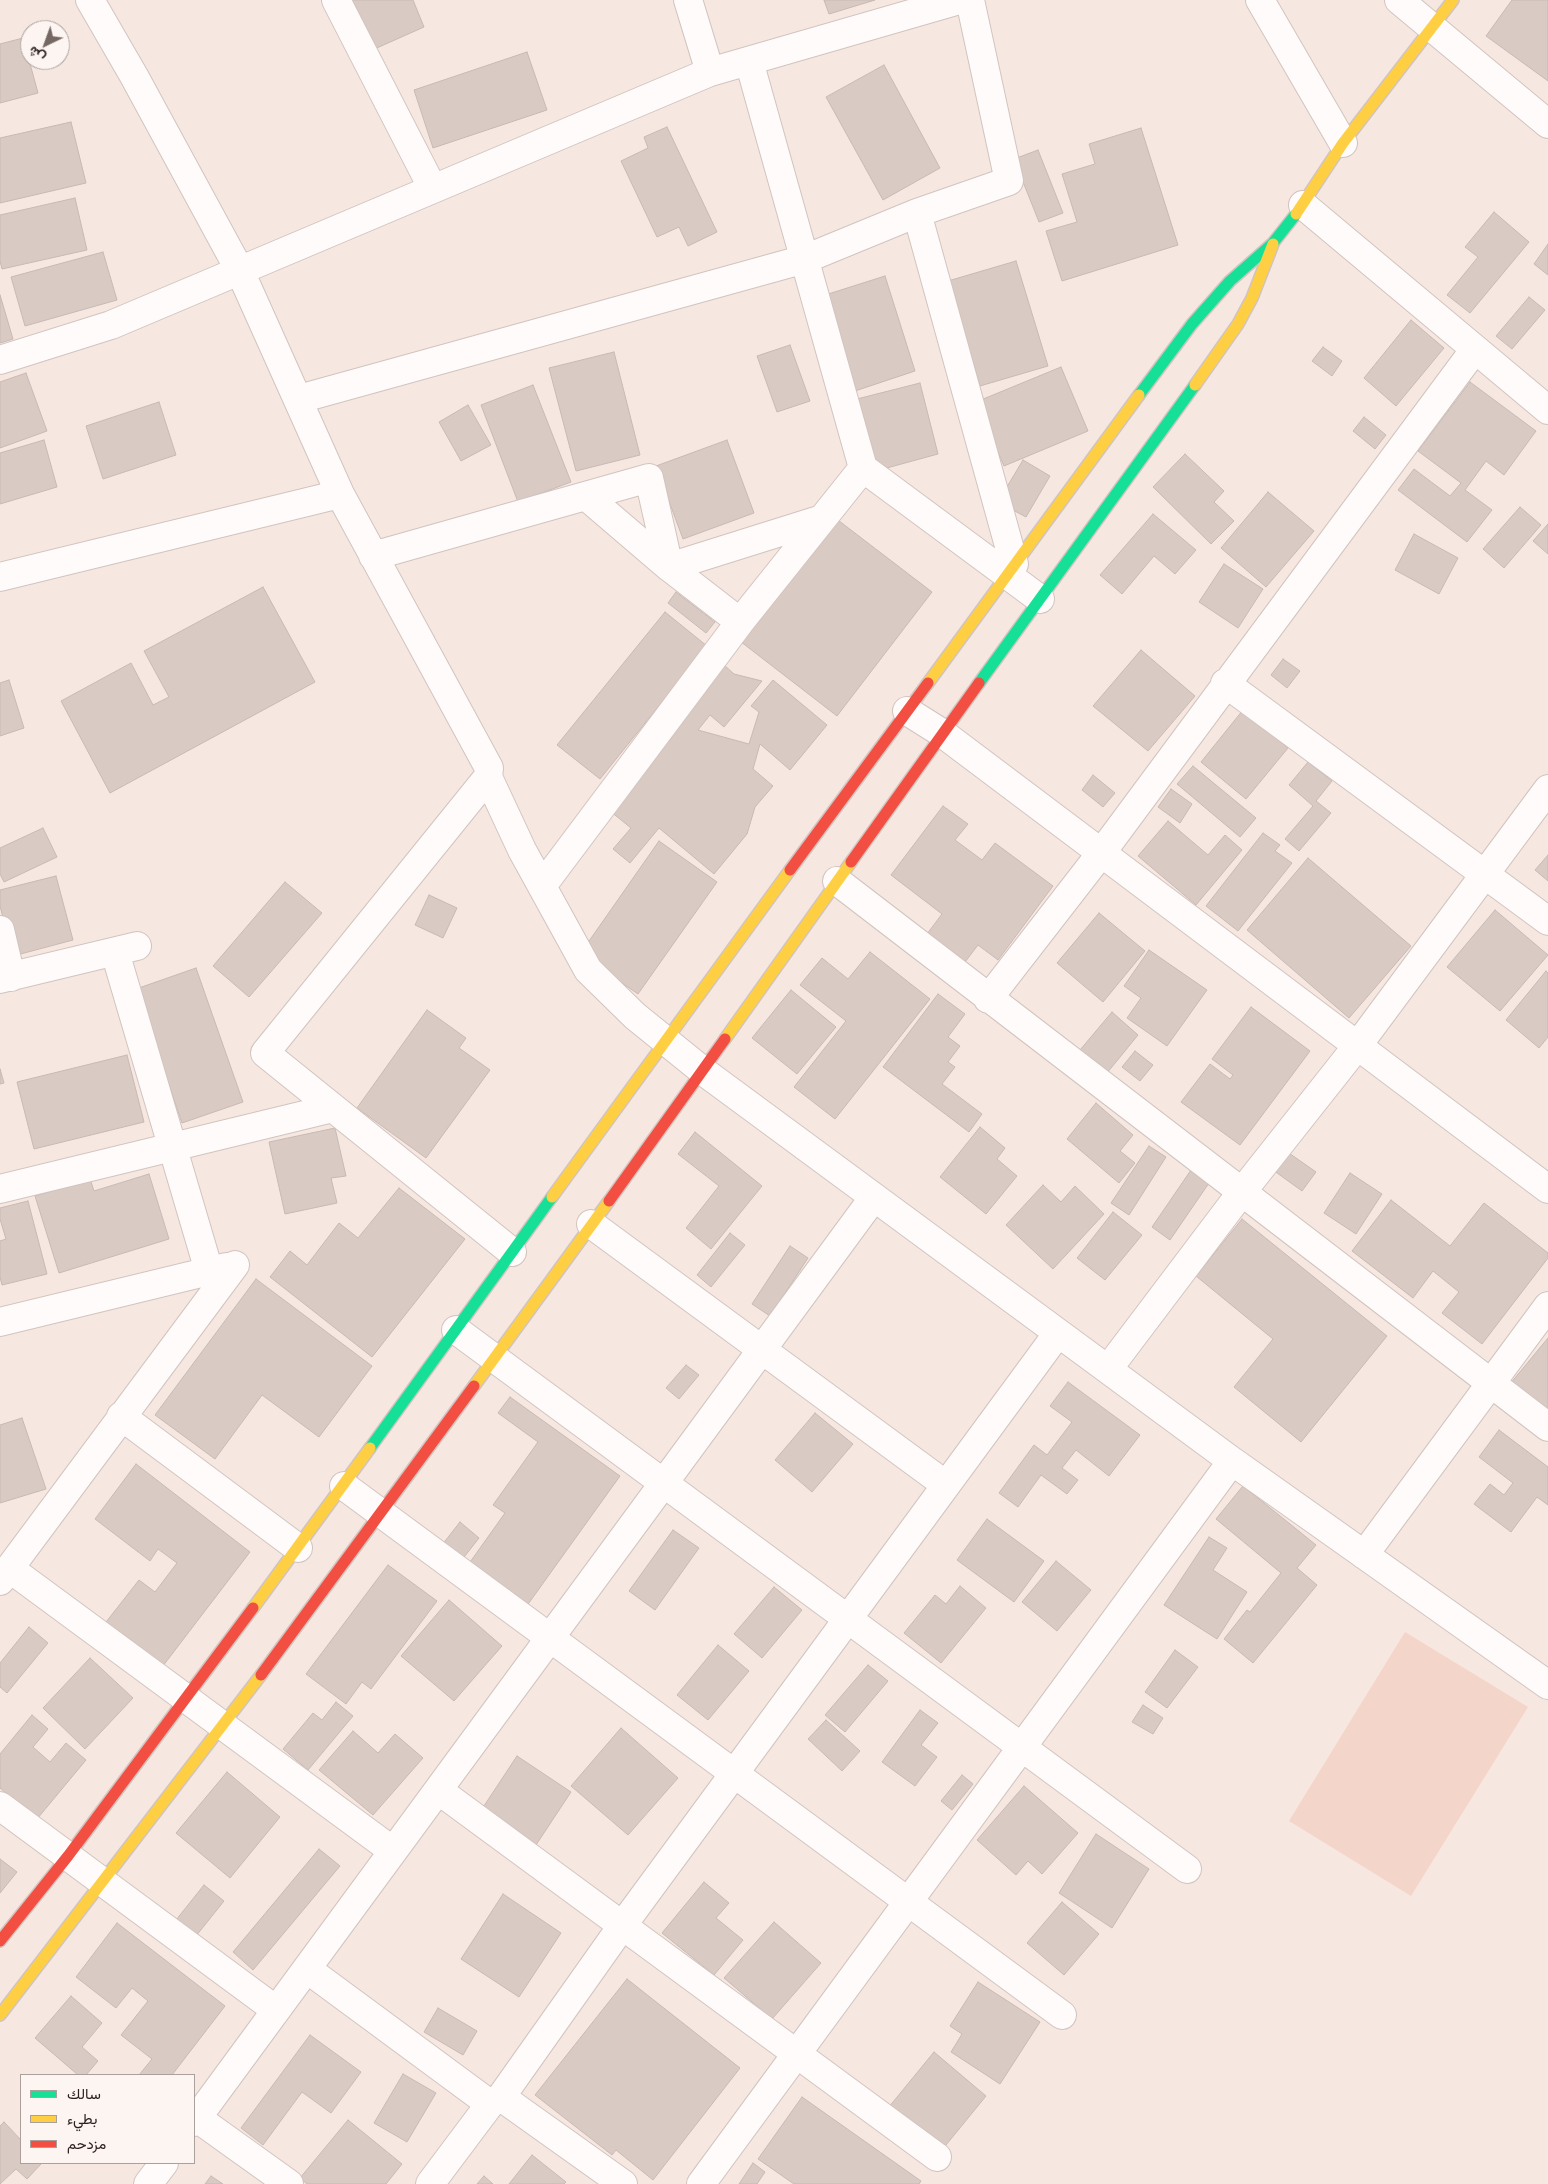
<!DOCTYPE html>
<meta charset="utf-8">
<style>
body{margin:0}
#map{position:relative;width:1548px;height:2184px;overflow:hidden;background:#f7e7e1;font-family:Literata,Vazirmatn,serif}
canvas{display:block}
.legend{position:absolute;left:20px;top:2074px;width:175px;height:90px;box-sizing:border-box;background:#fcf5f2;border:1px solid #aaa19d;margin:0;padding:6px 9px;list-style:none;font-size:15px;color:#2f221e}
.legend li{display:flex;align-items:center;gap:10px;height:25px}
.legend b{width:25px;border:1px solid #aaa19d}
.north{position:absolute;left:20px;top:20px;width:50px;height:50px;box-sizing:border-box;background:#fcf5f2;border:1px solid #aaa19d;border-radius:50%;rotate:222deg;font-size:14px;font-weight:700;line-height:20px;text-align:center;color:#2f221e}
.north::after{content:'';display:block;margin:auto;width:18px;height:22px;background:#756762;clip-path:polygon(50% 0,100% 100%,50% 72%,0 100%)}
</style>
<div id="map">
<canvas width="1548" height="2184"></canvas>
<ul class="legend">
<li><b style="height:6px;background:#16e098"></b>سالك</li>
<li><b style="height:6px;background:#ffcf43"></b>بطيء</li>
<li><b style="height:6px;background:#f24e42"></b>مزدحم</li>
</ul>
<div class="north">ش</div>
</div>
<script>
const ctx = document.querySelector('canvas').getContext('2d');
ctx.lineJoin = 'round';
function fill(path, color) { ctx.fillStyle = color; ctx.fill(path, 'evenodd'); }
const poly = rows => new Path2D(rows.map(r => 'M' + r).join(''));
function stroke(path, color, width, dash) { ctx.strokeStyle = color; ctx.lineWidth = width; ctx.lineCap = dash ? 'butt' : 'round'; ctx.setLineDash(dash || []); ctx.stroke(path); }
const green = poly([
 [1405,1632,1528,1707,1411,1896,1289,1821]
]);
const building = poly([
 [348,0,413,0,424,27,370,51,348,0],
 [824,0,875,0,829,14,824,0],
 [1512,0,1548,0,1548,81,1486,36,1512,0],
 [23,38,38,93,0,103,0,44,23,38],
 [527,52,547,110,433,148,414,90,527,52],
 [884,65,940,168,883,200,826,97,884,65],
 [71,122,86,183,0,203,0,138,71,122],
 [667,127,717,232,688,246,679,227,657,237,621,161,648,148,644,137,667,127],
 [1141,128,1178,245,1062,281,1046,231,1077,222,1062,174,1095,164,1089,144,1141,128],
 [1038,150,1063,213,1039,222,1014,159,1038,150],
 [75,198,87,250,2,269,0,261,0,215,75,198],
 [1494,212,1529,242,1470,313,1447,295,1478,257,1465,247,1494,212],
 [1548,244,1548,275,1534,264,1548,244],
 [103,252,117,300,25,326,11,277,103,252],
 [1016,261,1048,366,980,386,948,281,1016,261],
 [885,276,915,371,852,392,822,296,885,276],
 [0,295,13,339,0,343,0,295],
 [1529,297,1545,310,1512,349,1496,336,1529,297],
 [1411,320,1444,348,1396,406,1364,378,1411,320],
 [790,345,810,401,777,412,757,356,790,345],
 [1323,347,1342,361,1332,376,1312,361,1323,347],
 [614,352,640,455,576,471,549,368,614,352],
 [1061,367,1088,431,1004,466,976,402,1061,367],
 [26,373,47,431,0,448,0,382,26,373],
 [1470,382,1536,431,1504,475,1486,461,1465,490,1492,510,1467,542,1398,490,1414,469,1450,496,1461,483,1418,451,1470,382],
 [920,383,938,454,872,472,853,400,920,383],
 [533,385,571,482,518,502,481,405,533,385],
 [159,402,176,455,103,479,86,426,159,402],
 [468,405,491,445,461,461,439,422,468,405],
 [1364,417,1386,435,1375,449,1353,431,1364,417],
 [44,440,57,487,0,504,0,453,44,440],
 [727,440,754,513,683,539,656,466,727,440],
 [1185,454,1224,491,1214,502,1234,521,1211,544,1153,487,1185,454],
 [1023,460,1050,476,1026,517,998,502,1023,460],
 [1268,492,1314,531,1266,587,1221,548,1268,492],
 [1520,507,1541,525,1504,568,1483,549,1520,507],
 [830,514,932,592,837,716,736,638,830,514],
 [1153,514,1196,550,1175,574,1154,556,1122,594,1100,575,1153,514],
 [1548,524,1548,554,1533,541,1548,524],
 [1414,534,1458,558,1439,594,1395,570,1414,534],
 [1224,564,1263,589,1238,628,1199,602,1224,564],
 [263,587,315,682,110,793,61,701,131,663,153,705,169,697,144,651,263,587],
 [676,592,715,622,706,633,668,603,676,592],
 [665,612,707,646,600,779,557,745,665,612],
 [1141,650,1195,696,1148,751,1093,706,1141,650],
 [1283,659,1300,671,1287,688,1271,675,1283,659],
 [723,664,734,674,762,681,724,727,710,715,698,730,749,744,759,712,751,706,773,680,827,725,790,770,760,744,753,769,773,786,755,807,747,834,714,874,659,828,630,863,613,849,631,828,610,811,672,737,677,720,723,664],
 [9,680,24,728,0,736,0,683,9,680],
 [1243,710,1288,748,1246,799,1201,762,1243,710],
 [1308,762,1332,781,1316,801,1331,813,1299,851,1285,839,1313,806,1289,785,1308,762],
 [1193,766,1256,818,1240,837,1177,784,1193,766],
 [1093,775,1115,793,1103,807,1082,790,1093,775],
 [1171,789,1192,804,1180,823,1158,807,1171,789],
 [943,806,968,824,955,840,982,860,995,843,1053,886,998,960,978,945,962,966,924,938,942,914,891,875,943,806],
 [1168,821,1208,855,1225,835,1242,850,1196,905,1138,856,1168,821],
 [43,828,57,857,4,882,0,874,0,848,43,828],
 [1263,833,1280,845,1275,851,1292,863,1238,931,1206,906,1263,833],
 [659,841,717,882,638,994,580,954,659,841],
 [1548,855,1548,881,1535,870,1548,855],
 [1308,858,1411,946,1349,1018,1247,930,1308,858],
 [56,876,73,940,13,956,0,906,0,890,56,876],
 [285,882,322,913,249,997,213,966,285,882],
 [429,895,457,908,443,938,415,925,429,895],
 [1495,910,1548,955,1500,1011,1447,967,1495,910],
 [1099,913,1145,951,1103,1002,1057,963,1099,913],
 [1149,950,1207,990,1167,1046,1127,1018,1141,998,1124,986,1149,950],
 [870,952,930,999,835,1119,794,1087,846,1021,800,985,822,958,848,979,870,952],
 [196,968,243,1102,182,1123,136,989,196,968],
 [1546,971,1548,973,1548,1037,1539,1048,1506,1020,1546,971],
 [791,990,836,1027,797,1074,752,1038,791,990],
 [938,994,965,1014,948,1037,960,1046,948,1062,955,1067,942,1084,982,1114,969,1132,883,1067,938,994],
 [1251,1007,1310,1051,1240,1145,1181,1102,1210,1064,1230,1079,1233,1075,1212,1059,1251,1007],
 [427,1010,466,1038,459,1048,490,1070,426,1158,357,1108,427,1010],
 [1112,1012,1138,1035,1107,1073,1080,1050,1112,1012],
 [1135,1051,1153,1065,1140,1081,1122,1067,1135,1051],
 [127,1055,144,1122,34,1149,17,1082,127,1055],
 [0,1069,4,1083,0,1084,0,1069],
 [1096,1103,1133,1135,1120,1151,1135,1163,1119,1183,1067,1139,1096,1103],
 [980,1127,1005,1148,997,1159,1017,1176,986,1214,940,1177,980,1127],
 [335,1128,346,1176,331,1178,337,1203,285,1214,269,1142,335,1128],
 [695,1132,762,1186,711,1249,686,1228,719,1186,678,1154,695,1132],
 [1149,1146,1166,1157,1129,1215,1111,1203,1149,1146],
 [1286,1151,1316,1172,1302,1191,1273,1170,1286,1151],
 [1191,1170,1209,1183,1170,1240,1152,1227,1191,1170],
 [1350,1173,1382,1194,1356,1234,1324,1213,1350,1173],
 [149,1174,169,1239,59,1273,35,1196,90,1179,94,1191,149,1174],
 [1043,1185,1061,1202,1075,1186,1104,1214,1053,1269,1006,1225,1043,1185],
 [399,1188,465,1239,372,1357,270,1277,290,1251,307,1265,339,1223,358,1238,399,1188],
 [1391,1200,1450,1246,1484,1203,1548,1253,1548,1258,1482,1344,1442,1313,1459,1292,1433,1271,1413,1298,1352,1251,1391,1200],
 [28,1201,47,1274,2,1285,0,1277,0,1241,6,1239,0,1219,0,1208,28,1201],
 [1113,1212,1142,1235,1105,1280,1077,1258,1113,1212],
 [1242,1219,1387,1336,1301,1442,1234,1387,1273,1339,1196,1276,1242,1219],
 [730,1233,745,1245,711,1287,697,1275,730,1233],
 [790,1246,808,1258,770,1316,752,1304,790,1246],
 [256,1279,372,1366,319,1437,262,1395,215,1459,155,1415,256,1279],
 [1548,1338,1548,1415,1510,1384,1548,1338],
 [686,1365,699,1375,679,1399,666,1388,686,1365],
 [1068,1382,1140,1435,1109,1476,1076,1450,1062,1468,1078,1480,1067,1494,1041,1475,1018,1507,999,1493,1034,1445,1047,1455,1072,1422,1050,1406,1068,1382],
 [510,1397,620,1476,526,1607,468,1565,505,1513,493,1505,538,1442,498,1413,510,1397],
 [815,1413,853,1444,812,1492,775,1460,815,1413],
 [22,1418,46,1489,0,1503,0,1425,22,1418],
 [1499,1430,1548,1467,1548,1505,1537,1497,1511,1532,1474,1504,1490,1484,1504,1495,1513,1483,1479,1457,1499,1430],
 [136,1464,250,1552,156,1675,99,1631,139,1580,155,1592,177,1563,158,1549,150,1561,95,1519,136,1464],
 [1243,1486,1316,1545,1297,1568,1317,1585,1253,1663,1224,1639,1247,1610,1250,1612,1281,1573,1216,1519,1243,1486],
 [987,1519,1044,1561,1014,1602,957,1560,987,1519],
 [460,1522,479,1538,461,1561,442,1545,460,1522],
 [673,1530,699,1548,655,1610,629,1591,673,1530],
 [1209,1537,1227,1548,1213,1570,1247,1592,1217,1639,1164,1605,1209,1537],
 [1056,1561,1091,1590,1057,1631,1022,1602,1056,1561],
 [388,1565,437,1601,371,1689,362,1682,346,1704,306,1674,388,1565],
 [960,1586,986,1608,941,1663,904,1633,935,1595,946,1604,960,1586],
 [774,1587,802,1610,762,1658,734,1634,774,1587],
 [449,1600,502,1646,454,1701,401,1656,449,1600],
 [29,1627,48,1643,7,1693,0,1687,0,1663,29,1627],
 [718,1645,749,1671,708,1720,677,1695,718,1645],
 [1175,1650,1198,1667,1167,1708,1145,1692,1175,1650],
 [90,1658,133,1698,85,1749,43,1708,90,1658],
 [868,1665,888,1681,845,1732,825,1715,868,1665],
 [336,1702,353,1716,308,1770,283,1749,313,1713,322,1720,336,1702],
 [1143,1705,1163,1718,1153,1734,1132,1722,1143,1705],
 [920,1710,938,1723,921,1745,937,1757,915,1786,882,1762,920,1710],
 [32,1715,48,1729,33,1747,50,1762,66,1743,86,1760,37,1819,0,1788,0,1754,32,1715],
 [826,1720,860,1751,842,1771,808,1739,826,1720],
 [621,1728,678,1778,628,1835,571,1786,621,1728],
 [353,1731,378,1753,395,1734,423,1758,373,1815,319,1770,353,1731],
 [517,1756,571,1792,534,1848,480,1812,517,1756],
 [227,1772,280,1817,230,1878,176,1833,227,1772],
 [962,1775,973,1784,952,1810,941,1801,962,1775],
 [1024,1786,1078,1833,1042,1874,1028,1861,1016,1875,977,1840,1024,1786],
 [1096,1834,1149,1869,1112,1928,1059,1893,1096,1834],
 [319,1849,340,1866,253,1970,233,1952,319,1849],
 [0,1859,17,1872,0,1893,0,1859],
 [704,1882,729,1903,716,1918,743,1940,714,1975,662,1933,704,1882],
 [204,1885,224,1901,192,1941,172,1925,204,1885],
 [503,1894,561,1933,519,1997,461,1959,503,1894],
 [1062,1902,1099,1934,1064,1975,1027,1943,1062,1902],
 [774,1922,821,1963,772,2019,724,1978,774,1922],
 [117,1923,225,2006,172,2075,139,2075,152,2059,121,2035,148,2001,132,1988,116,2008,76,1977,117,1923],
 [627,1979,740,2068,653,2180,616,2150,612,2155,535,2095,627,1979],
 [978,1982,1040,2022,1000,2084,951,2052,962,2034,950,2026,978,1982],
 [71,1996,102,2023,82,2047,98,2061,86,2075,78,2075,35,2038,71,1996],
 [438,2008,477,2031,463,2055,424,2032,438,2008],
 [310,2035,361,2072,331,2113,302,2092,263,2145,241,2128,310,2035],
 [934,2052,986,2096,937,2156,884,2113,934,2052],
 [403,2074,436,2093,407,2142,374,2123,403,2074],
 [802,2097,921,2181,919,2184,794,2184,758,2159,802,2097],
 [348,2120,402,2164,386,2184,307,2184,300,2178,348,2120],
 [4,2122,21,2140,21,2163,42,2163,27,2179,16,2169,0,2184,0,2126,4,2122],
 [532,2155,566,2182,564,2184,509,2184,532,2155],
 [753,2163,765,2172,757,2184,739,2184,753,2163],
 [211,2176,223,2184,205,2184,211,2176],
 [484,2176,493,2184,477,2184,484,2176]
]);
const street = poly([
 [90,0,134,76,240,271,340,494,489,768,488,777,522,850,588,970,635,1016,703,1071,1232,1461,701,2184],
 [336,0,433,189],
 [688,0,710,72],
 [1260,0,1343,143],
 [1399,0,1548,124],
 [749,61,863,468,1040,599],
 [1303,205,1548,410],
 [917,213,1014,564],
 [0,360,111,325,710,72,959,0],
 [299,399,805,259,917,213,1009,181,970,0],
 [586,496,669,567,822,519],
 [373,556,649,478,669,567,740,622],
 [0,577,340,494],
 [1225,683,1548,921],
 [907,711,942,733,1548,1189],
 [488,777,265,1053,512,1252],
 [837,881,1548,1427],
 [542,886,740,622,863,468],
 [0,930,11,977],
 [115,952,209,1271],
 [0,979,137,946],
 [988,999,1102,852,1475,349],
 [0,1189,333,1108],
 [591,1224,946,1485],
 [0,1322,226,1267],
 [456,1330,1187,1869],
 [1108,1369,1241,1193,1358,1045,1548,789],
 [121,1416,298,1548],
 [1232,1461,1548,1685],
 [344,1486,1062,2015],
 [1364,1555,1548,1306],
 [9,1568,393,1851],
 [0,1581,235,1265],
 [438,1790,937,2157],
 [0,1806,276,2010],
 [307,1969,490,2104],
 [501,2097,623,2184],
 [197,2118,289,2184],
 [194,2122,874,1197],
 [148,2184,164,2163],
 [430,2184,490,2104,501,2097,622,1926,1058,1333]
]);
const fast = poly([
 [1139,395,1192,324,1230,281,1273,243,1296,214],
 [979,683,1195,385],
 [370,1448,552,1197]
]);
const slow = poly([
 [1296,214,1343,143,1453,0],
 [1195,385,1238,324,1252,298,1273,244],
 [928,683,1139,395],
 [725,1039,851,862],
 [552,1197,790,870],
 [474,1386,609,1201],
 [253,1608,370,1448],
 [0,2015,261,1675]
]);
const jam = poly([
 [851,862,979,683],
 [790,870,928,683],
 [609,1201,725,1039],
 [261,1675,474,1386],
 [0,1941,68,1856,253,1608]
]);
fill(green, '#f4d5ca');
fill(building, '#dacac4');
stroke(building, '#c7b9b4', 1);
stroke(street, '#d1c4bf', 30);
stroke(fast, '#d1c4bf', 14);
stroke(slow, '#d1c4bf', 14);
stroke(jam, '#d1c4bf', 14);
stroke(street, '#fefbfa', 28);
stroke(fast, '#16e098', 11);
stroke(slow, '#ffcf43', 11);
stroke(jam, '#f24e42', 11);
</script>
